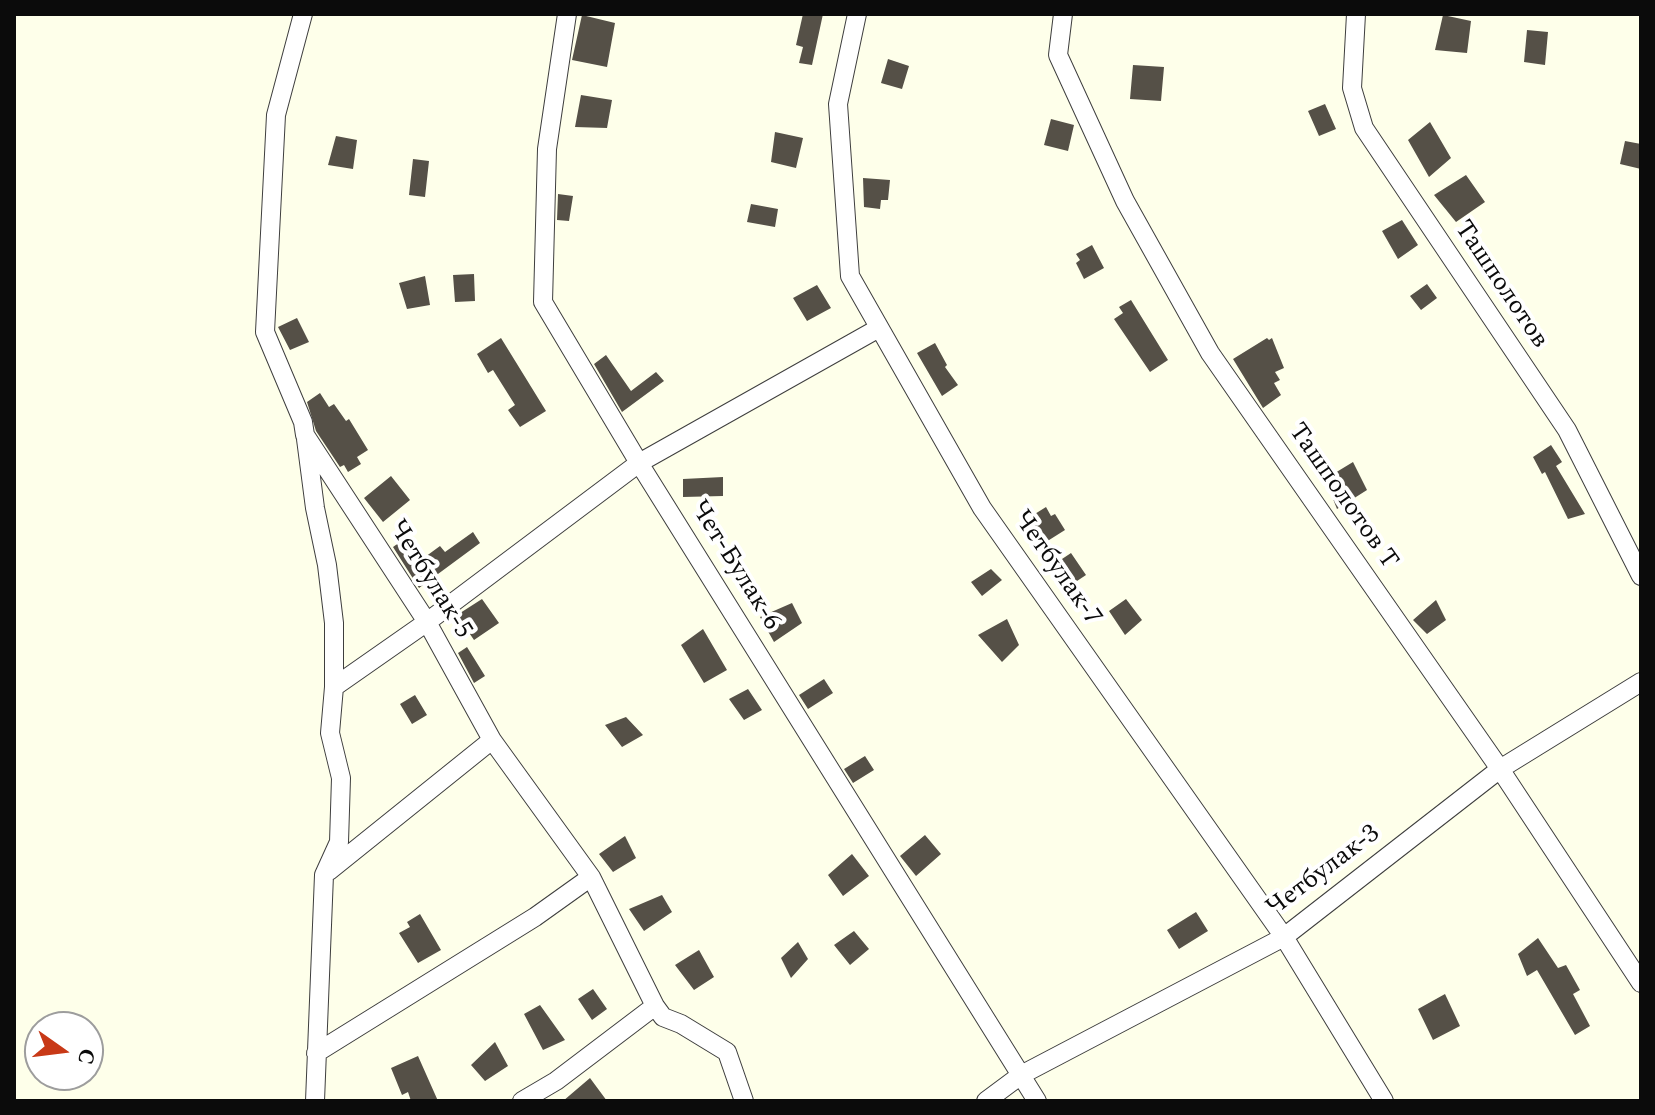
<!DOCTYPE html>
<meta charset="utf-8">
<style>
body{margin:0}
#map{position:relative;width:1655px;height:1115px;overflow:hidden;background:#feffea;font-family:Spectral,serif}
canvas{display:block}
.frame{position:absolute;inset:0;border:16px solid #0b0b0b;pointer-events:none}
.north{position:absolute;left:24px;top:1011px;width:80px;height:80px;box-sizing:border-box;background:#fff;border:2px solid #9d9d9d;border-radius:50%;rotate:104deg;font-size:22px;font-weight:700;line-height:32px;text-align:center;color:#0b0b0b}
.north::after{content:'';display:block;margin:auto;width:28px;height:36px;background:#c83917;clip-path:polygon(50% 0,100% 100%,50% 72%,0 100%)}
</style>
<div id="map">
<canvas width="1655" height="1115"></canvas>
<div class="frame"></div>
<div class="north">С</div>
</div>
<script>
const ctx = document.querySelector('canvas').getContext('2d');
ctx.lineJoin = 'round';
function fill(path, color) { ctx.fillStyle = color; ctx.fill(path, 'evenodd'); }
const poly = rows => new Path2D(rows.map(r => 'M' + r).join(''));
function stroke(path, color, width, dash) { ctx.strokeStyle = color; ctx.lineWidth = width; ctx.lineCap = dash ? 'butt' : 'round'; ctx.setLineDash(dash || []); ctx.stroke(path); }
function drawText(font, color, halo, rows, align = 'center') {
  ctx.font = font + ' Spectral,serif'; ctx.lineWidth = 8; ctx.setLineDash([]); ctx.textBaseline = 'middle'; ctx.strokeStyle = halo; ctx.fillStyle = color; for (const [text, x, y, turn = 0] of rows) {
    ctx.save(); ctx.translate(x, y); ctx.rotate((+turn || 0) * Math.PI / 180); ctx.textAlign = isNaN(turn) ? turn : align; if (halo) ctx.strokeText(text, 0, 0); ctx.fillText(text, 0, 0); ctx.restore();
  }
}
const building = poly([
 [803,14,823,14,812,65,799,63,803,47,796,45],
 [582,15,615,23,607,67,572,60],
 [1443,15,1471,21,1467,53,1435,50],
 [1527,30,1548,32,1545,65,1524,62],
 [888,59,909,66,902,89,881,83],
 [1133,65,1164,67,1161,101,1130,99],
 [581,95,612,100,607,128,575,127],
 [1325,104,1336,129,1319,136,1308,111],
 [1051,119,1074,125,1068,151,1044,145],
 [1430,122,1451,158,1429,177,1408,140],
 [775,132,803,138,796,168,771,162],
 [336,136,357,140,353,169,328,165],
 [1625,141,1641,144,1641,169,1620,164],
 [413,159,429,161,425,197,409,195],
 [1466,175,1485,202,1456,222,1434,195],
 [863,178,890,180,888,200,881,200,880,209,864,207],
 [558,194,573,196,569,221,557,220],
 [751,204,778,209,775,227,747,222],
 [1402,220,1418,245,1398,259,1382,231],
 [1092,245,1104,268,1084,279,1076,263,1080,260,1076,254],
 [474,274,475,301,455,302,453,275],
 [425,276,430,305,407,309,399,283],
 [1427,284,1437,298,1421,310,1410,296],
 [817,285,831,308,807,321,793,298],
 [1131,300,1168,360,1150,372,1114,319,1123,313,1119,307],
 [297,318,309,342,290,350,278,327],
 [501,338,546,411,520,427,508,410,515,405,493,370,488,373,477,354],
 [1267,338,1269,340,1272,338,1284,368,1275,372,1280,380,1274,383,1281,395,1263,408,1233,359],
 [935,343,947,365,945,367,958,385,942,396,917,353],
 [606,355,631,391,656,372,664,381,622,412,594,364],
 [320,393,329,407,334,404,346,421,349,419,368,450,357,457,361,464,348,472,344,465,340,467,316,431,307,402],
 [1551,445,1562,462,1556,466,1585,514,1568,519,1545,472,1542,474,1533,457],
 [1353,462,1367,490,1337,509,1325,479],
 [391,476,410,500,383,522,364,498],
 [723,477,723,496,683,497,683,479],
 [1046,507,1051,516,1055,514,1065,530,1038,547,1022,522],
 [473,532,480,543,419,588,393,547,407,537,413,547,417,545,425,557,440,546,445,552],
 [1071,553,1086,575,1065,589,1050,567],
 [991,569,1002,580,982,596,971,582],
 [482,599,499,623,474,640,457,615],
 [1126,599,1142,620,1125,635,1109,611],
 [1436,600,1446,620,1427,634,1413,620],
 [792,603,802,623,774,642,760,617],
 [1007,619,1019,645,1002,662,978,635],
 [703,629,727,670,704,683,681,645],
 [467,647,485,676,474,683,458,653],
 [824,679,833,693,808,709,799,695],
 [748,689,762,710,744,720,729,699],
 [415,695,427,715,412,724,400,704],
 [626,717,643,735,622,747,605,725],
 [865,756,874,770,853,783,844,769],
 [925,835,941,854,916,876,900,856],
 [625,836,636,858,613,872,599,854],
 [852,854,869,876,843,896,828,875],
 [662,895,672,912,644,931,629,909],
 [1196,912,1208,931,1179,949,1167,930],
 [420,914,441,950,418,963,399,933,410,927,407,922],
 [854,931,869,949,850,965,834,945],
 [1538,938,1558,968,1566,965,1580,990,1573,994,1590,1026,1575,1035,1537,970,1527,976,1518,954],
 [798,942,808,959,791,978,781,958],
 [699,950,714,977,694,990,675,965],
 [593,989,607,1009,592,1020,578,999],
 [1445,994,1460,1026,1433,1040,1418,1009],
 [540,1005,565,1040,543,1050,524,1014],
 [495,1042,508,1066,485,1081,471,1065],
 [418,1056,438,1101,411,1101,408,1092,402,1095,391,1068],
 [590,1078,607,1101,563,1101]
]);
const street = poly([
 [303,14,276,115,265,332,303,422,305,435,427,622,492,740,591,877,655,1006,663,1017,681,1024,727,1052,744,1101],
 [567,14,547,149,543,302,639,463,1037,1101],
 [857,14,838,104,850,276,982,508,1284,937,1384,1101],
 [1063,14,1058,55,1125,201,1210,353,1500,769,1641,983],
 [1356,14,1352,88,1364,128,1567,430,1641,576],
 [306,439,315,508,327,565,334,623,334,687,330,733,341,778,339,842,324,875,315,1101],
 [334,687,427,622,639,463,879,328],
 [329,871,492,740],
 [316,1053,535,917,591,877],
 [522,1101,556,1081,655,1006],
 [986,1101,1021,1075,1284,937,1500,769,1641,682]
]);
const streetNames = [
 ["Ташполотов",1500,285,56],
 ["Ташполотов Т",1342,497,55],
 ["Чет-Булак-6",734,566,58],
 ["Четбулак-7",1056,569,55],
 ["Четбулак-5",429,580,58],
 ["Четбулак-3",1324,872,-37]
];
fill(building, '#555047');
stroke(street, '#3e3e3e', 20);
stroke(street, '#fff', 18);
drawText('26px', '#0b0b0b', '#fff', streetNames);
</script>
